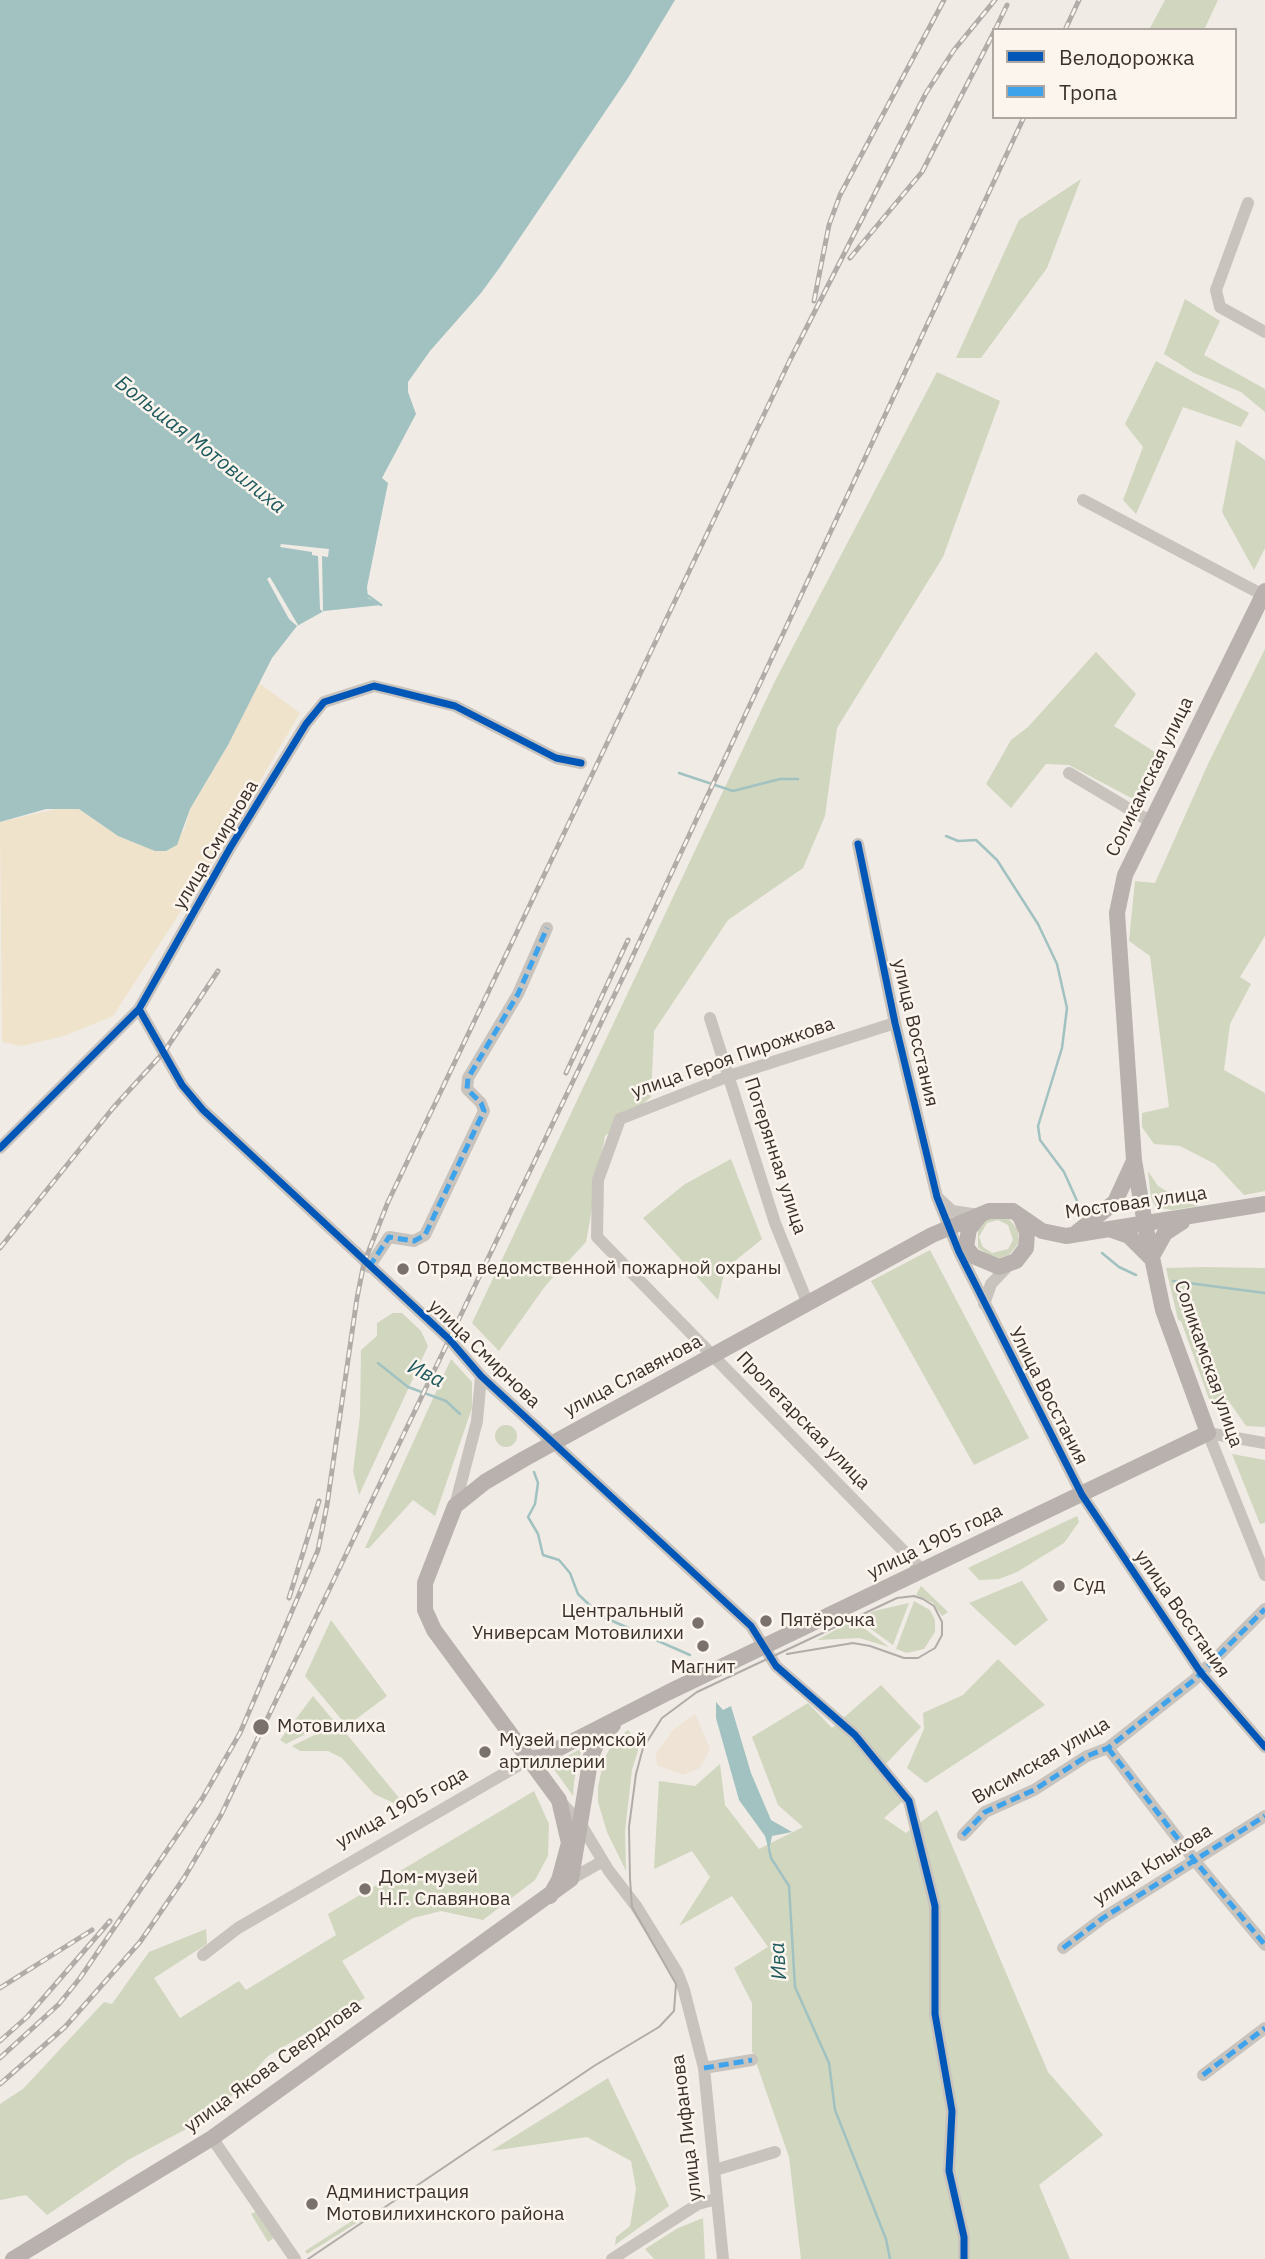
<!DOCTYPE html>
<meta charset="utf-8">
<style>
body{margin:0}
#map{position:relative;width:1265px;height:2259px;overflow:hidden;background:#f0ebe5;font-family:"IBM Plex Sans",sans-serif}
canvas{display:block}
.legend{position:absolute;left:992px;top:28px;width:245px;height:91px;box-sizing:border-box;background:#fbf5ee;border:2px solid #aea6a0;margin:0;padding:9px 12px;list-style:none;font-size:21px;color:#3b302b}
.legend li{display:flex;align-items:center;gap:14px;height:35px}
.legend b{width:35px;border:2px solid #aea6a0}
</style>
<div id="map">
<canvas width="1265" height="2259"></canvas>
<ul class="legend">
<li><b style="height:9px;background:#0057b8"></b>Велодорожка</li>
<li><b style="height:9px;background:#3fa3eb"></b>Тропа</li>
</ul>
</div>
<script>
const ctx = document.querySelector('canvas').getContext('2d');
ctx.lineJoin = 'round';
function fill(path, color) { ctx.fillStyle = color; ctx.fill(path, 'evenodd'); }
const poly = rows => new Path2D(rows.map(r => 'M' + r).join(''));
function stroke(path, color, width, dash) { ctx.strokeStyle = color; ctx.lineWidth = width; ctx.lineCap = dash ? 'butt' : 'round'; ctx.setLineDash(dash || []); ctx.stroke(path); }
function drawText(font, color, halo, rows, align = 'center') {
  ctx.font = font + ' "IBM Plex Sans",sans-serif'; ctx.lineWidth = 5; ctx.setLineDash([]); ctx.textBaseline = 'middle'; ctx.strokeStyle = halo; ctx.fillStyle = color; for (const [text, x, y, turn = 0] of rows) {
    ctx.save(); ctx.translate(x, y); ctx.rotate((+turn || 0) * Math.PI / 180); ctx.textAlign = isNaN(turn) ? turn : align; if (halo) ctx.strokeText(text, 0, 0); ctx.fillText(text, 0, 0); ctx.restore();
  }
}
const green = poly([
 [1165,0,1218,0,1204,30,1149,30],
 [1081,179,1047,268,981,358,956,358,1019,220],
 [1185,299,1220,321,1204,355,1265,389,1265,412,1241,392,1194,373,1164,354],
 [1156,361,1249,413,1241,427,1183,407,1136,514,1123,500,1143,447,1125,424],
 [937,372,1000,401,943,557,837,728,825,816,803,868,728,920,654,1031,651,1097,605,1136,586,1242,546,1285,499,1351,472,1323,776,679],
 [1236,440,1265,460,1265,548,1254,570,1222,512],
 [1265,649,1265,936,1240,977,1251,984,1230,1024,1224,1070,1265,1093,1265,1191,1244,1195,1215,1164,1180,1146,1154,1144,1142,1127,1142,1113,1169,1107,1150,956,1129,941,1135,881,1155,883,1208,764],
 [1096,652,1136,694,1114,726,1164,758,1139,802,1069,765,1046,764,1011,808,986,784,1011,740,1028,727],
 [731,1159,762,1239,725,1269,718,1300,643,1218,685,1184],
 [1148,1171,1158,1186,1185,1202,1199,1206,1172,1210,1156,1207,1151,1198],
 [988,1218,1009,1219,1018,1230,1018,1244,1009,1255,996,1259,978,1248,978,1227],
 [998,1220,1008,1225,1013,1240,1008,1249,992,1253,983,1247,979,1237,987,1223],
 [930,1250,1029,1438,974,1465,871,1281],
 [1204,1267,1265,1268,1265,1427,1246,1426,1228,1400,1209,1399,1181,1321,1178,1320,1166,1268],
 [393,1313,402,1313,421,1331,428,1346,359,1495,353,1471,360,1416,361,1350,377,1336,377,1323],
 [451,1359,472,1382,472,1408,435,1516,413,1500,369,1548,365,1548],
 '495 1436a11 11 0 1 1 22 0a11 11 0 1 1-22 0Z',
 [1232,1454,1265,1460,1265,1523,1260,1524],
 [1077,1516,1079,1522,1064,1543,1017,1572,999,1579,979,1580,968,1568],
 [1022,1581,1048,1620,1015,1646,969,1603],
 [921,1586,948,1612,942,1616,933,1603,916,1595],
 [914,1601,930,1610,935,1620,935,1632,924,1649,907,1653,896,1649],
 [909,1603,893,1645,857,1619,874,1611],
 [331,1620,387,1696,347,1726,305,1676],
 [854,1620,865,1629,889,1647,859,1638,817,1640],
 [998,1659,1045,1705,926,1783,907,1768,924,1729,923,1713,963,1695],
 [881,1685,921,1727,880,1770,904,1800,884,1818,906,1833,937,1810,1048,2072,1103,2135,1039,2185,1070,2259,801,2259,789,2157,752,2051,752,2003,734,1968,768,1947,732,1896,679,1926,710,1877,692,1851,654,1869,659,1781,695,1786,720,1764,725,1805,759,1849,803,1827,778,1805,752,1737,808,1703,832,1728],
 [313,1696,333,1720,286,1744,280,1740],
 [337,1724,340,1726,409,1810,374,1794,342,1758,328,1751,300,1751,292,1746],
 [628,1730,640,1744,632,1770,625,1831,626,1871,607,1832,598,1802,598,1787,604,1759,614,1741],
 [582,1748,574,1781,573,1796,551,1765],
 [534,1791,549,1824,548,1856,535,1880,483,1920,441,1911,413,1918,342,1961,365,1998,268,2056,216,2113,128,2160,47,2215,26,2195,0,2200,0,2104,23,2089,104,2002,112,2004,149,1952,206,1929,207,1944,154,1978,180,2018,239,1981,246,1990,336,1935,328,1914],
 [608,2078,669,2206,615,2245,616,2237,630,2226,636,2189,631,2161,587,2137,491,2151],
 [257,2211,274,2238,268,2242,251,2214],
 [366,2212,369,2215,307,2254,305,2251],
 [703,2218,705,2259,654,2259,645,2249,678,2228]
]);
const sand = poly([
 [259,683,300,713,205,874,113,1016,64,1036,22,1046,2,1042,0,822,65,807,79,809,118,836,137,844,184,831,190,809,228,745]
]);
const plaza = poly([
 [695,1714,710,1749,700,1768,683,1775,657,1765,656,1753,673,1730]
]);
const water = poly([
 [0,0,675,0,628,78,500,267,481,293,430,351,408,382,408,392,416,414,382,478,388,483,367,587,368,598,381,605,324,611,297,626,272,658,228,745,190,809,177,845,166,851,155,851,118,836,79,809,46,809,0,822],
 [716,1702,723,1710,731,1706,751,1773,771,1820,792,1832,772,1836,769,1851,765,1836,739,1800,716,1718]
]);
const pier = poly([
 [281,544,329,549,328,557,322,556,323,612,320,609,318,556,312,555,312,552,280,547],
 [270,577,298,625,297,626,289,619,267,579]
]);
const stream = poly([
 [367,595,381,605],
 [679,773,733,791,780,779,798,779],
 [946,836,958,841,976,840,997,860,1038,924,1057,964,1067,1008,1062,1048,1038,1126,1040,1140,1064,1172,1082,1212],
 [1102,1253,1119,1267,1136,1275],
 [1173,1281,1265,1293],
 [378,1363,408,1387,446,1401,460,1414],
 [534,1472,538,1483,535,1504,528,1517,538,1534,543,1555,559,1560,570,1573,578,1594,601,1616,690,1655],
 [769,1849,771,1858,789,1886,795,1987,829,2063,835,2110,886,2239,890,2259]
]);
const minor = poly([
 [1248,203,1216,290,1220,307,1265,332],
 [1083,500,1263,595],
 [1069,773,1151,822],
 [858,844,895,1023,937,1197,959,1252,1082,1495,1201,1673,1265,1747],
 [139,1009,182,1085,203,1110,450,1340,481,1376,751,1626,776,1666,855,1735,909,1801,935,1906,935,2014,952,2111,949,2171,964,2237,964,2259],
 [710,1018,775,1223,808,1304],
 [895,1023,729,1076,620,1119,598,1180,597,1237,923,1571],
 [0,1148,139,1009,230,848,306,724,324,702,374,686,395,691,455,706,556,758,581,763],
 [939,1199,952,1211,979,1215],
 [369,1267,389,1237,414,1241,425,1235,484,1111,481,1103,467,1089,468,1078,518,994,547,928],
 [984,1304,991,1284,1008,1266],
 [1208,1433,1265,1575],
 [1208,1433,1265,1443],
 [455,1506,477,1421,481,1376],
 [1108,1748,1195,1861,1265,1945],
 [560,1801,580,1823,609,1871,636,1906,677,1972,684,1990,704,2068,723,2259],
 [963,1835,985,1812,1034,1790,1087,1756,1108,1748,1194,1680,1265,1609],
 [571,1879,603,1861],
 [1063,1948,1103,1918,1265,1816],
 [203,1955,238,1928,531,1758],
 [704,2068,752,2060],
 [1203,2075,1265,2028],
 [212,2138,295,2259],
 [715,2170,775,2152],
 [612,2259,698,2204,716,2199]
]);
const major = poly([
 [980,1215,969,1229,966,1247,973,1256,999,1267,1016,1261,1026,1248,1027,1232,1020,1216],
 [1112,1230,1129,1236,1151,1258],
 [1076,1233,1115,1202,1133,1163],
 [1151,1258,1165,1233,1182,1222],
 [531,1758,542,1757,669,1692,1208,1433,1163,1310,1145,1224,1134,1160,1117,913,1125,875,1265,591],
 [550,1896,559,1880,569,1843,559,1800,434,1630,425,1610,425,1583,455,1506,485,1482,524,1459,932,1235,989,1211,1013,1211,1042,1231,1066,1236,1265,1204],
 [13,2259,212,2138,571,1879,591,1756,598,1741,613,1725]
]);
const tram = poly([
 [308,2259,594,2066,659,2027,674,2011,676,1984,632,1907,630,1879,629,1827,636,1774,643,1748,662,1718,697,1692,897,1598,914,1596,923,1599,934,1606,942,1622,942,1635,935,1648,918,1658,904,1658,870,1646,853,1643,787,1654]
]);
const rail = poly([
 [995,30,1007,5],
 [1065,30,1079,0],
 [850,258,922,172,994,32],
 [814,301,829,225,840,195,944,0],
 [566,1073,628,940],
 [0,1248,113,1108,164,1052,218,971],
 [289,1598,319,1501],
 [0,1988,92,1930],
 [0,2041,27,2017,110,1921],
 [0,2058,59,2004,80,1978,202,1799,240,1733,318,1550,327,1505,357,1298,364,1263,388,1202,790,360,926,93,954,50,995,0],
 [0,2084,65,2027,140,1942,184,1878,221,1815,623,977,1024,117]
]);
const quiet = poly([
 [369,1267,389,1237,414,1241,425,1235,484,1111,481,1103,467,1089,468,1078,518,994,547,928],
 [1108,1748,1195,1861,1265,1945],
 [963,1835,985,1812,1034,1790,1087,1756,1108,1748,1194,1680,1265,1609],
 [1063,1948,1103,1918,1265,1816],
 [704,2068,752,2060],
 [1203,2075,1265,2028]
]);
const cycleway = poly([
 [858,844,895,1023,937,1197,959,1252,1082,1495,1201,1673,1265,1747],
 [139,1009,182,1085,203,1110,450,1340,481,1376,751,1626,776,1666,855,1735,909,1801,935,1906,935,2014,952,2111,949,2171,964,2237,964,2259],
 [0,1148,139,1009,230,848,306,724,324,702,374,686,395,691,455,706,556,758,581,763]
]);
const markers = [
 [403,1269,7,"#7a716c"],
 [1059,1586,7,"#7a716c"],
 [766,1621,7,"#7a716c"],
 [698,1623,7,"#7a716c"],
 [703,1646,7,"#7a716c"],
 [261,1727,9,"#7a716c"],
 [485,1752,7,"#7a716c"],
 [365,1889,7,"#7a716c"],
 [312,2204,7,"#7a716c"]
];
const streetNames = [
 ["Соликамская улица",1150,777,-64],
 ["улица Смирнова",216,845,-59],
 ["улица Восстания",915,1033,77],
 ["улица Героя Пирожкова",733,1058,-19],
 ["Потерянная улица",775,1156,72],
 ["Мостовая улица",1136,1203,-8],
 ["улица Смирнова",484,1354,44],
 ["Соликамская улица",1208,1364,71],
 ["улица Славянова",633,1376,-28],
 ["Улица Восстания",1048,1396,63],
 ["Пролетарская улица",803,1421,46],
 ["улица 1905 года",935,1542,-26],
 ["улица Восстания",1182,1614,55],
 ["Висимская улица",1041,1761,-30],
 ["улица 1905 года",402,1808,-29],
 ["улица Клыкова",1153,1865,-32],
 ["улица Якова Свердлова",273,2066,-36],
 ["улица Лифанова",687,2128,-97]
];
const poiNames = [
 ["Отряд ведомственной пожарной охраны",417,1269],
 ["Суд",1073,1586],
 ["Центральный",684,1612,"right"],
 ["Универсам Мотовилихи",684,1634,"right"],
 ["Пятёрочка",780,1621],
 ["Магнит",703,1668,"center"],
 ["Мотовилиха",277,1727],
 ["Музей пермской",499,1741],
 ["артиллерии",499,1763],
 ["Дом-музей",379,1878],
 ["Н.Г. Славянова",379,1900],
 ["Администрация",326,2193],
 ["Мотовилихинского района",326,2215]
];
const waterNames = [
 ["Большая Мотовилиха",200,445,38],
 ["Ива",426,1374,26],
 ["Ива",779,1961,-94]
];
fill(green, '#d1d6bf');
fill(sand, '#efe3cc');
fill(plaza, '#eee3d5');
fill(water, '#a1c2c1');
fill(pier, '#f0ebe5');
stroke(stream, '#a1c2c1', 2.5);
stroke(minor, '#c9c3be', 12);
stroke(major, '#b8b1ad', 16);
stroke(tram, '#b1aca8', 2);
stroke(rail, '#b1aca8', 5);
stroke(rail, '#fbf5ee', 2.5, [8]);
stroke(quiet, '#3fa3eb', 5, [10, 5]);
stroke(cycleway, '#0057b8', 7);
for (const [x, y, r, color] of markers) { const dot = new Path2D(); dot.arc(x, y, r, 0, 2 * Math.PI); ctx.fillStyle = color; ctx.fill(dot); stroke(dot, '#fbf5ee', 2.5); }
drawText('19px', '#3b302b', '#fbf5ee', streetNames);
drawText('19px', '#3b302b', '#fbf5ee', poiNames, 'left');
drawText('italic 21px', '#1f5a5e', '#fbf5ee', waterNames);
</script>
